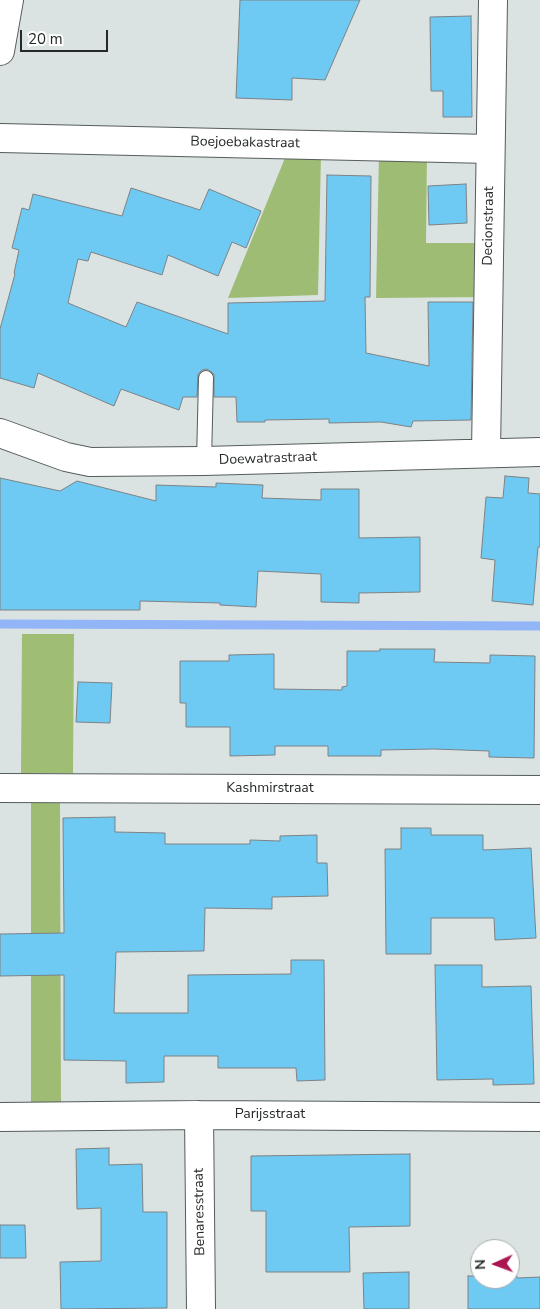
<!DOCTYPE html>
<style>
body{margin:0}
#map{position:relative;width:540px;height:1309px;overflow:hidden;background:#dae3e2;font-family:"Nunito Sans",sans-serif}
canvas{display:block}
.north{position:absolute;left:470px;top:1239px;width:50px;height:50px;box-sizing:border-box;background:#fff;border:1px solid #a8a9a9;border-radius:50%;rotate:268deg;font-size:14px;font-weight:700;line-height:20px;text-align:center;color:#262929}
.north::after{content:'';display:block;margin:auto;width:18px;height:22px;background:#a91851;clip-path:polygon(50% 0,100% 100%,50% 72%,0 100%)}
.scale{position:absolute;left:20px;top:30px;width:88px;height:22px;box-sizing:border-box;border:2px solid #262929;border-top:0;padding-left:6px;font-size:15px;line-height:18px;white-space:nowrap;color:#262929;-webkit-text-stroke:4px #fff;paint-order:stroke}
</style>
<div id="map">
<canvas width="540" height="1309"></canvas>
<div class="north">N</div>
<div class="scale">20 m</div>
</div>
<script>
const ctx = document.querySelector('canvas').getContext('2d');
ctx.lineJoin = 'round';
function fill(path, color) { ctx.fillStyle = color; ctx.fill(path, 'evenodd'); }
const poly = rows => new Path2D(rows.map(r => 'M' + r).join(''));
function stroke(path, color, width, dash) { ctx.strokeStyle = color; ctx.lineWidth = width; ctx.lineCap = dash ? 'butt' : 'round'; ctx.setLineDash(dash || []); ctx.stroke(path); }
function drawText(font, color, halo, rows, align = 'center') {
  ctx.font = font + ' "Nunito Sans",sans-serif'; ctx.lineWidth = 4; ctx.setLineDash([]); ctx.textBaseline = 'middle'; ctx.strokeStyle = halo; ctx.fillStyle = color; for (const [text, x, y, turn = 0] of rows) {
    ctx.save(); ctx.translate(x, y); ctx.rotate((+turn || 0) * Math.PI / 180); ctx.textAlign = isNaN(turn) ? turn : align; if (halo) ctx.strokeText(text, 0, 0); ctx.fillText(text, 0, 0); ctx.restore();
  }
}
const green = poly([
 [287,153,321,154,318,295,228,298],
 [379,153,427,153,426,243,487,243,487,297,376,298],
 [31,802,60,803,61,1107,31,1107]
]);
const forest = poly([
 [22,634,74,634,73,773,21,773]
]);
const stream = poly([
 [0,624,540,626]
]);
const building = poly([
 [240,0,360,0,325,80,292,78,292,100,236,98,240,0],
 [471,16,472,117,443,117,443,91,431,91,430,17,471,16],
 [327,175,371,176,370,297,365,297,366,353,429,366,428,302,473,302,471,420,413,421,411,427,381,422,329,423,329,419,265,420,265,422,237,422,236,397,214,397,214,374,207,369,202,370,198,374,197,397,183,397,179,410,121,389,114,406,38,373,34,388,0,378,0,329,15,274,14,273,19,250,12,248,22,208,29,210,33,194,122,216,131,188,200,210,209,189,261,211,246,248,232,242,218,276,168,255,162,275,91,252,88,261,78,259,68,303,126,327,137,302,228,334,228,303,325,301,327,175],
 [466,184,467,223,429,225,428,186,466,184],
 [505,476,529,478,528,493,540,494,540,547,538,547,533,605,492,601,495,560,481,558,486,497,503,498,505,476],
 [0,478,60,491,77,481,156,501,156,485,216,487,216,483,263,485,262,498,321,500,321,489,359,489,359,538,420,537,420,592,359,593,359,603,321,602,321,574,258,571,256,607,220,605,220,603,140,601,140,610,0,610,0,478],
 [380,649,435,649,434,662,490,663,490,655,535,656,534,758,489,757,489,751,434,749,381,750,381,756,328,756,328,746,275,746,275,755,230,756,230,727,186,727,186,703,180,703,180,661,229,661,229,655,274,654,274,689,342,690,342,687,347,686,347,651,380,651,380,649],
 [78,682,112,683,110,723,76,722,78,682],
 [115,817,115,832,165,833,165,844,250,844,250,840,280,841,280,836,317,835,317,863,327,863,328,896,272,897,272,909,205,908,204,951,116,952,114,1013,188,1013,188,975,291,974,291,960,324,960,325,1080,297,1081,296,1068,218,1068,218,1056,164,1056,164,1082,126,1083,126,1061,64,1060,64,975,0,976,0,934,64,933,63,818,115,817],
 [401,828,431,828,431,835,483,835,483,850,531,848,536,938,495,940,494,918,431,918,431,954,386,954,385,849,401,849,401,828],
 [435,965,482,965,482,987,531,986,534,1084,493,1085,493,1079,437,1080,435,965],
 [109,1148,109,1165,142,1164,143,1212,167,1212,167,1308,61,1309,60,1262,101,1261,101,1208,77,1209,76,1149,109,1148],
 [410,1154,410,1226,349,1227,350,1272,266,1272,266,1211,251,1211,251,1156,410,1154],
 [0,1225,25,1225,26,1258,0,1258,0,1225],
 [409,1272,409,1309,364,1309,363,1273,409,1272],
 [468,1276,480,1276,480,1279,510,1279,510,1276,517,1276,517,1278,540,1277,540,1309,468,1309,468,1276]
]);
const lane = poly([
 [204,461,206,378]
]);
const street = poly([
 [0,51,9,0],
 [0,138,490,149],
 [0,433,66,457,90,462,204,461,540,452],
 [486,452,493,0],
 [199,1115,201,1309],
 [0,1117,199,1115,540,1117]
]);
const secondary = poly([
 [0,788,540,790]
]);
const streetNames = [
 ["Boejoebakastraat",245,143,1],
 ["Decionstraat",489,226,-89],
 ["Doewatrastraat",268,459,-2],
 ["Kashmirstraat",270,789],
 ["Parijsstraat",270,1115],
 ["Benaresstraat",200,1212,-91]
];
fill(green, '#9fbc75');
fill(forest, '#9fbd73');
stroke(stream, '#92b5f8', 9);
fill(building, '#6fcaf3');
stroke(building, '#7c8285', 1);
stroke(lane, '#555c5c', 16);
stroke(street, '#555c5c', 30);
stroke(secondary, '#555c5c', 30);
stroke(lane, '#fff', 14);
stroke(street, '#fff', 28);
stroke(secondary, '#fff', 28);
drawText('14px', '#262929', '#fff', streetNames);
</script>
